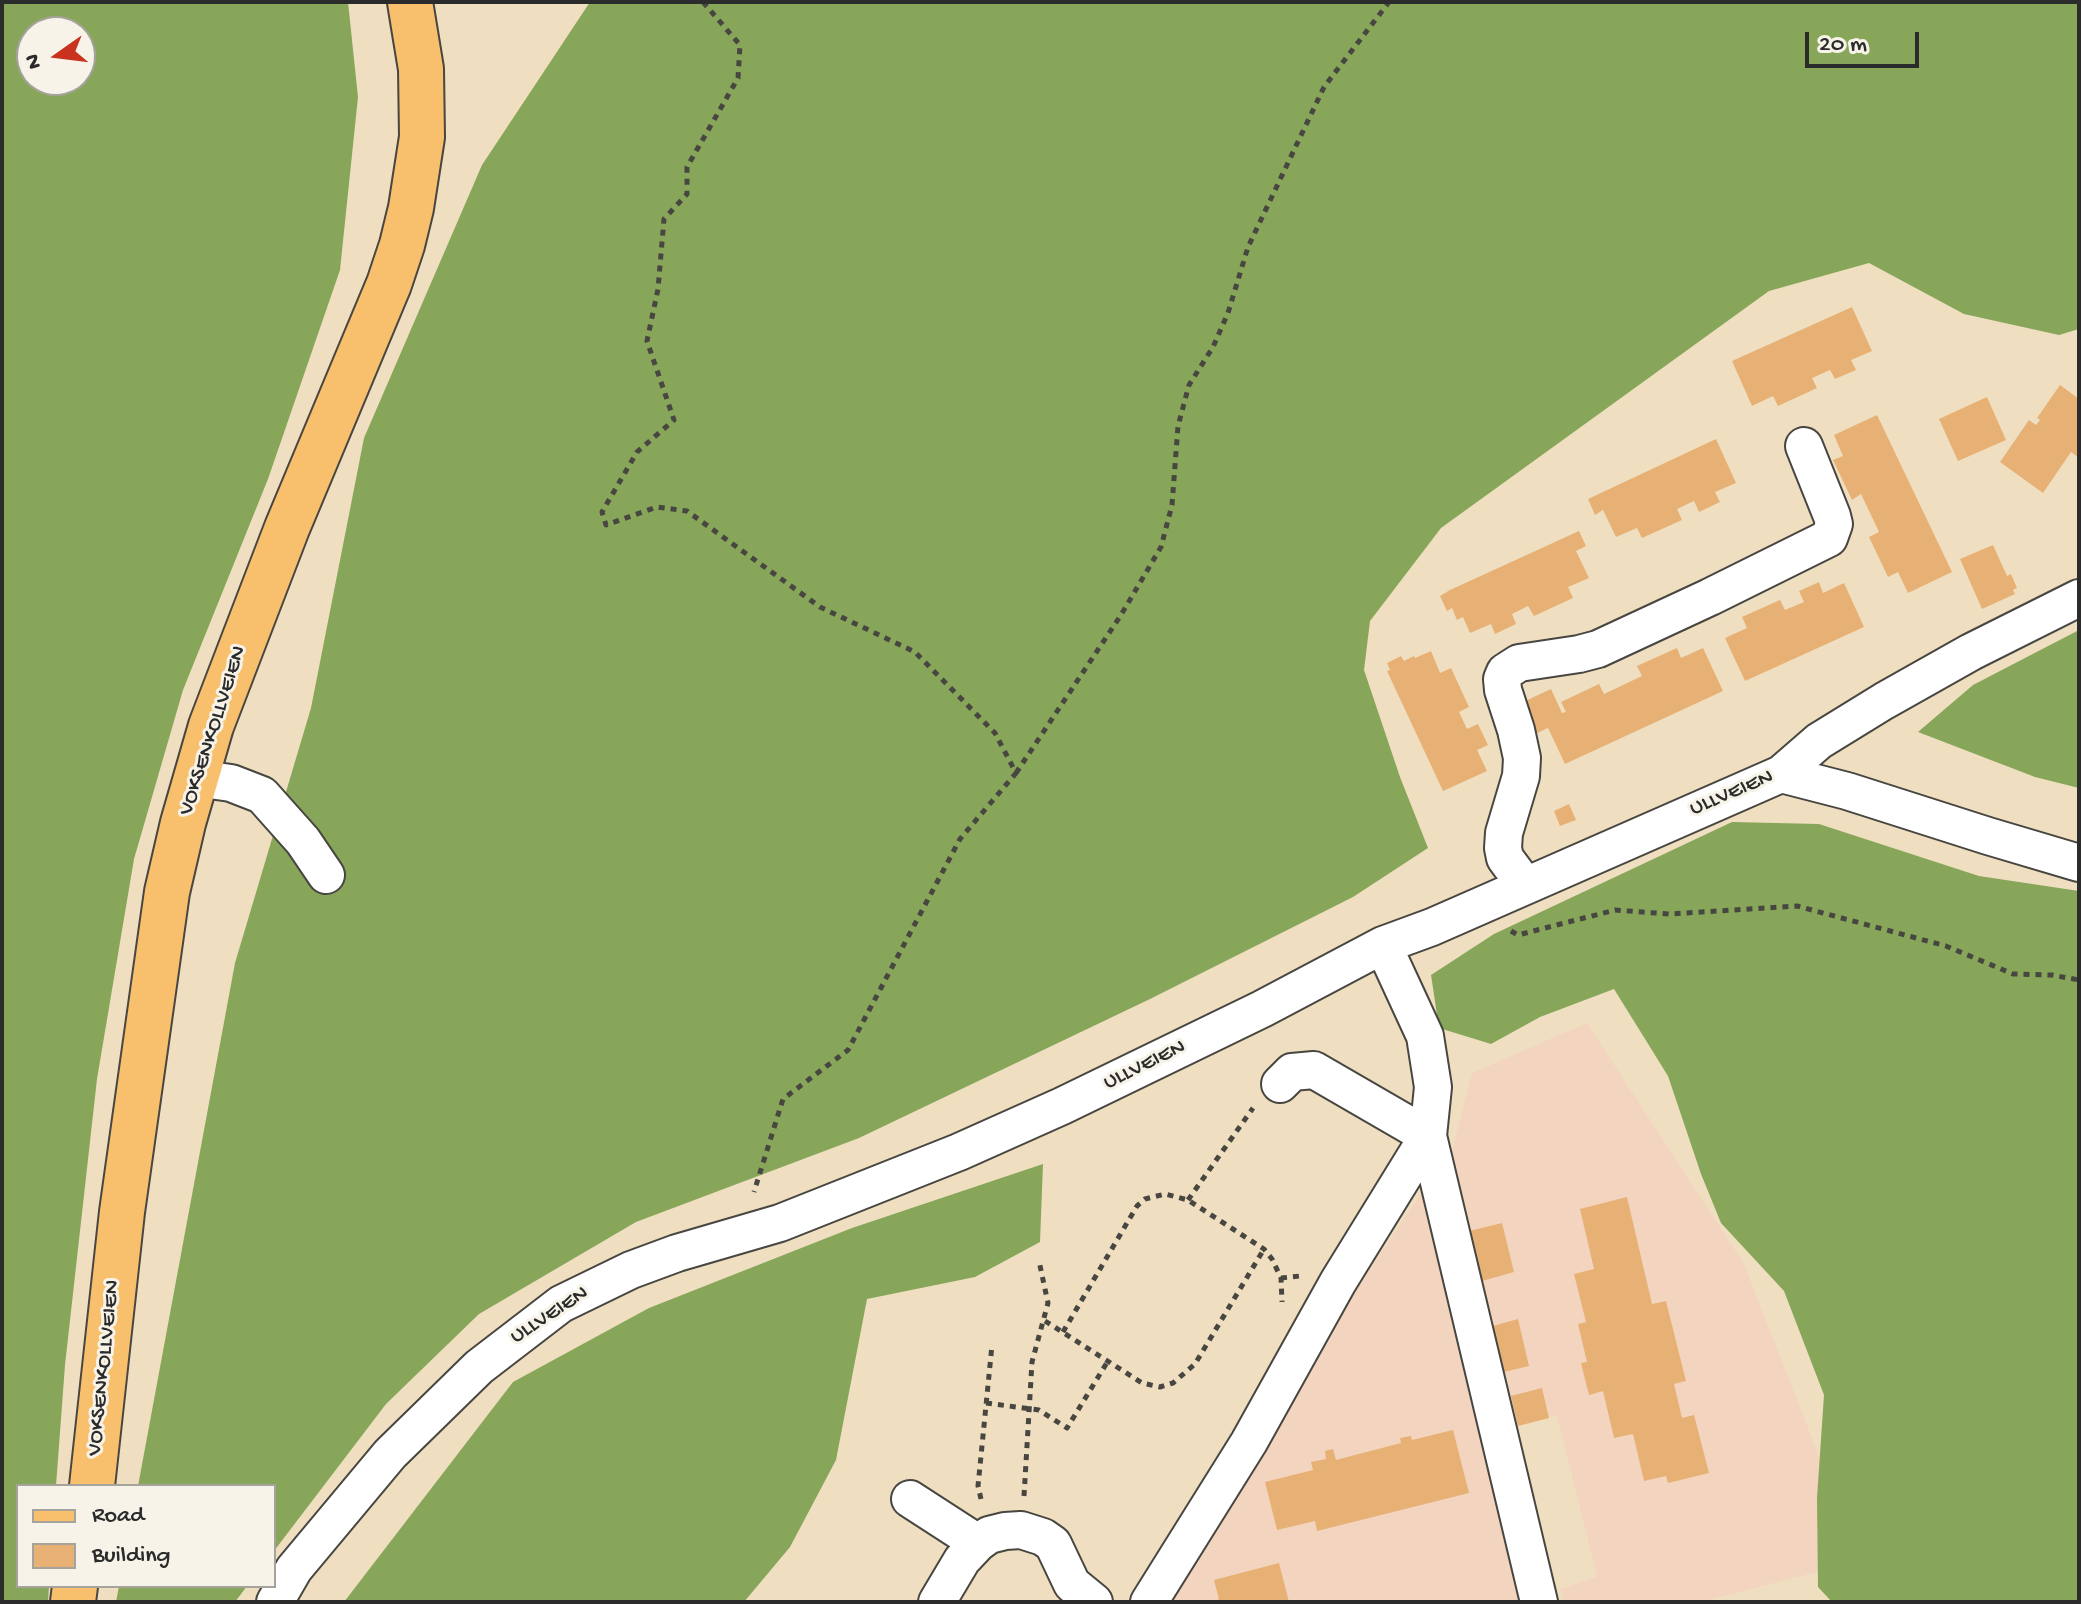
<!DOCTYPE html>
<style>
body{margin:0}
#map{position:relative;width:2081px;height:1604px;overflow:hidden;background:#efdfc0;font-family:"Gochi Hand",sans-serif}
canvas{display:block}
.frame{position:absolute;inset:0;border:4px solid #2b2b2b;pointer-events:none}
.legend{position:absolute;left:16px;top:1484px;width:260px;height:104px;box-sizing:border-box;background:#f7f3e8;border:2px solid #a5a39c;margin:0;padding:10px 14px;list-style:none;font-size:24px;color:#2b2b2b}
.legend li{display:flex;align-items:center;gap:16px;height:40px}
.legend b{width:40px;border:2px solid #a5a39c}
.north{position:absolute;left:16px;top:16px;width:80px;height:80px;box-sizing:border-box;background:#f7f3e8;border:2px solid #a5a39c;border-radius:50%;rotate:256deg;font-size:22px;font-weight:700;line-height:32px;text-align:center;color:#2b2b2b}
.north::after{content:'';display:block;margin:auto;width:28px;height:36px;background:#c8321e;clip-path:polygon(50% 0,100% 100%,50% 72%,0 100%)}
.scale{position:absolute;left:1805px;top:32px;width:114px;height:36px;box-sizing:border-box;border:4px solid #2b2b2b;border-top:0;padding-left:10px;font-size:24px;line-height:28px;white-space:nowrap;color:#2b2b2b;-webkit-text-stroke:6px #f7f3e8;paint-order:stroke}
</style>
<div id="map">
<canvas width="2081" height="1604"></canvas>
<div class="frame"></div>
<ul class="legend">
<li><b style="height:10px;background:#f8bf6c"></b>Road</li>
<li><b style="height:22px;background:#e7b175"></b>Building</li>
</ul>
<div class="north">N</div>
<div class="scale">20 m</div>
</div>
<script>
const ctx = document.querySelector('canvas').getContext('2d');
ctx.lineJoin = 'round';
function fill(path, color) { ctx.fillStyle = color; ctx.fill(path, 'evenodd'); }
const poly = rows => new Path2D(rows.map(r => 'M' + r).join(''));
function stroke(path, color, width, dash) { ctx.strokeStyle = color; ctx.lineWidth = width; ctx.lineCap = dash ? 'butt' : 'round'; ctx.setLineDash(dash || []); ctx.stroke(path); }
function drawText(font, color, halo, rows, align = 'center') {
  ctx.font = font + ' "Gochi Hand",sans-serif'; ctx.lineWidth = 6; ctx.setLineDash([]); ctx.textBaseline = 'middle'; ctx.strokeStyle = halo; ctx.fillStyle = color; for (const [text, x, y, turn = 0] of rows) {
    ctx.save(); ctx.translate(x, y); ctx.rotate((+turn || 0) * Math.PI / 180); ctx.textAlign = isNaN(turn) ? turn : align; if (halo) ctx.strokeText(text, 0, 0); ctx.fillText(text, 0, 0); ctx.restore();
  }
}
const built = poly([
 [1587,1023,1744,1264,1860,1561,1700,1602,1564,1602,1560,1589,1597,1577,1557,1415,1518,1426,1450,1159,1472,1073],
 [1444,1160,1559,1602,1163,1602,1334,1322]
]);
const forest = poly([
 [2,2,348,2,358,97,340,270,268,479,183,690,134,859,97,1079,65,1365,56,1486,18,1486,18,1586,49,1586,48,1602,2,1602],
 [80,32,80,80,32,80,32,32],
 [590,2,2079,2,2079,329,2059,335,1964,314,1869,263,1769,291,1441,528,1370,621,1364,670,1400,777,1428,848,1353,897,1150,999,859,1138,636,1222,479,1314,386,1404,274,1551,274,1486,138,1486,235,963,311,708,364,438,482,165],
 [2079,630,2079,788,2035,777,1918,732,1973,685],
 [1732,822,1819,824,1979,876,2079,891,2079,1602,1832,1602,1818,1587,1817,1498,1824,1395,1784,1291,1721,1223,1701,1174,1668,1076,1614,989,1540,1017,1491,1044,1439,1028,1431,975,1494,934],
 [1043,1164,1040,1242,975,1277,867,1299,836,1460,790,1547,744,1602,344,1602,513,1382,649,1308,852,1228],
 [119,1586,247,1586,235,1602,116,1602]
]);
const building = poly([
 [1852,307,1872,351,1851,360,1856,370,1835,379,1830,370,1812,378,1817,388,1778,406,1773,396,1752,406,1732,361],
 [2060,385,2079,399,2079,458,2071,452,2043,493,2000,462,2029,420,2036,425,2040,420,2037,418],
 [1987,397,2006,440,1958,461,1939,419],
 [1877,415,1952,572,1908,593,1898,572,1888,577,1869,537,1879,532,1861,494,1852,500,1833,460,1843,456,1834,435],
 [1716,439,1736,483,1715,492,1720,502,1699,512,1694,501,1677,509,1682,520,1642,538,1637,528,1616,537,1603,510,1595,515,1588,499],
 [1579,531,1586,546,1576,551,1589,578,1568,587,1573,598,1534,616,1528,606,1512,614,1516,624,1495,634,1491,624,1470,633,1463,617,1457,620,1452,608,1447,611,1440,596,1450,590],
 [1993,545,2007,576,2011,574,2017,588,2013,590,2015,594,1982,609,1960,559],
 [1819,582,1823,593,1844,583,1864,627,1745,681,1725,638,1747,628,1742,617,1780,600,1785,610,1804,602,1799,591],
 [1677,648,1681,658,1703,648,1723,691,1565,764,1548,728,1535,734,1521,703,1551,689,1562,713,1566,712,1561,702,1599,684,1604,694,1642,676,1637,666],
 [1431,651,1440,673,1451,668,1469,707,1459,712,1467,729,1478,724,1488,745,1477,750,1487,771,1443,791,1387,671,1390,670,1387,663,1401,656,1404,661,1414,656,1415,658],
 [1569,804,1576,820,1560,826,1554,811],
 [1627,1197,1652,1304,1666,1301,1686,1381,1674,1384,1682,1418,1694,1415,1709,1473,1668,1483,1666,1476,1644,1481,1633,1434,1614,1438,1603,1391,1589,1395,1581,1363,1587,1362,1578,1324,1586,1322,1574,1274,1594,1269,1580,1209],
 [1502,1223,1514,1272,1482,1281,1469,1231],
 [1518,1319,1529,1366,1504,1372,1493,1326],
 [1542,1388,1549,1418,1518,1426,1511,1396],
 [1453,1430,1469,1493,1317,1531,1315,1521,1277,1530,1265,1482,1313,1470,1311,1462,1326,1459,1325,1451,1333,1449,1336,1460,1401,1443,1400,1438,1411,1436,1412,1440],
 [1279,1563,1289,1602,1213,1602,1219,1599,1214,1580]
]);
const path = poly([
 [703,2,740,45,738,78,687,167,687,194,664,219,658,289,647,341,674,420,637,452,602,512,606,525,657,507,687,511,820,607,915,652,995,733,1016,773,960,839,848,1050,783,1099,754,1192],
 [1016,773,1121,615,1161,547,1172,505,1178,426,1189,385,1213,347,1228,313,1248,247,1324,87,1389,2],
 [1511,931,1518,935,1615,910,1669,914,1797,906,1946,946,2013,974,2052,975,2079,980],
 [1188,1200,1253,1108],
 [1281,1278,1300,1276],
 [1045,1321,1142,1383,1160,1387,1173,1383,1195,1364,1264,1249],
 [1063,1332,1137,1206,1145,1199,1165,1194,1188,1200,1264,1249,1272,1259,1281,1278,1282,1302],
 [986,1403,1039,1410,1067,1428,1108,1361],
 [1024,1496,1032,1362,1048,1303,1039,1261],
 [981,1499,978,1486,992,1345]
]);
const minor = poly([
 [1781,774,1847,791,1988,836,2079,863],
 [195,778,231,783,262,795,303,841,326,875],
 [1525,885,1505,858,1503,848,1504,833,1521,776,1522,758,1516,730,1503,690,1502,679,1505,672,1519,663,1579,654,1598,649,1710,597,1829,538,1834,524,1832,516,1804,446],
 [1383,945,1425,1036,1433,1087,1428,1136,1539,1602],
 [1280,1084,1292,1072,1314,1070,1428,1136],
 [910,1499,978,1543],
 [275,1602,294,1569,390,1454,479,1367,561,1304,631,1270,677,1253,780,1223,959,1152,1062,1106,1262,1009,1383,945,1432,927,1781,774,1819,741,1884,701,1971,652,2079,598],
 [937,1602,962,1560,978,1543,989,1535,1005,1531,1021,1530,1043,1537,1053,1544,1072,1584,1094,1602],
 [1149,1602,1249,1442,1338,1282,1428,1136]
]);
const major = poly([
 [92,1486,122,1212,167,892,183,823,211,726,287,528,389,284,402,245,411,208,422,137,421,69,410,2],
 [73,1602,75,1586]
]);
const streetNames = [
 ["VOKSENKOLLVEIEN",214,731,-72],
 ["ULLVEIEN",1732,794,-23],
 ["ULLVEIEN",1145,1066,-26],
 ["ULLVEIEN",550,1316,-33],
 ["VOKSENKOLLVEIEN",105,1368,-84]
];
fill(built, '#f3d4bf');
fill(forest, '#87a65a');
fill(building, '#e7b175');
stroke(minor, '#484641', 40);
stroke(major, '#484641', 48);
stroke(path, '#484641', 5, [6, 6]);
stroke(minor, '#fff', 36);
stroke(major, '#f8bf6c', 44);
drawText('22px', '#2b2b2b', '#f7f3e8', streetNames);
</script>
